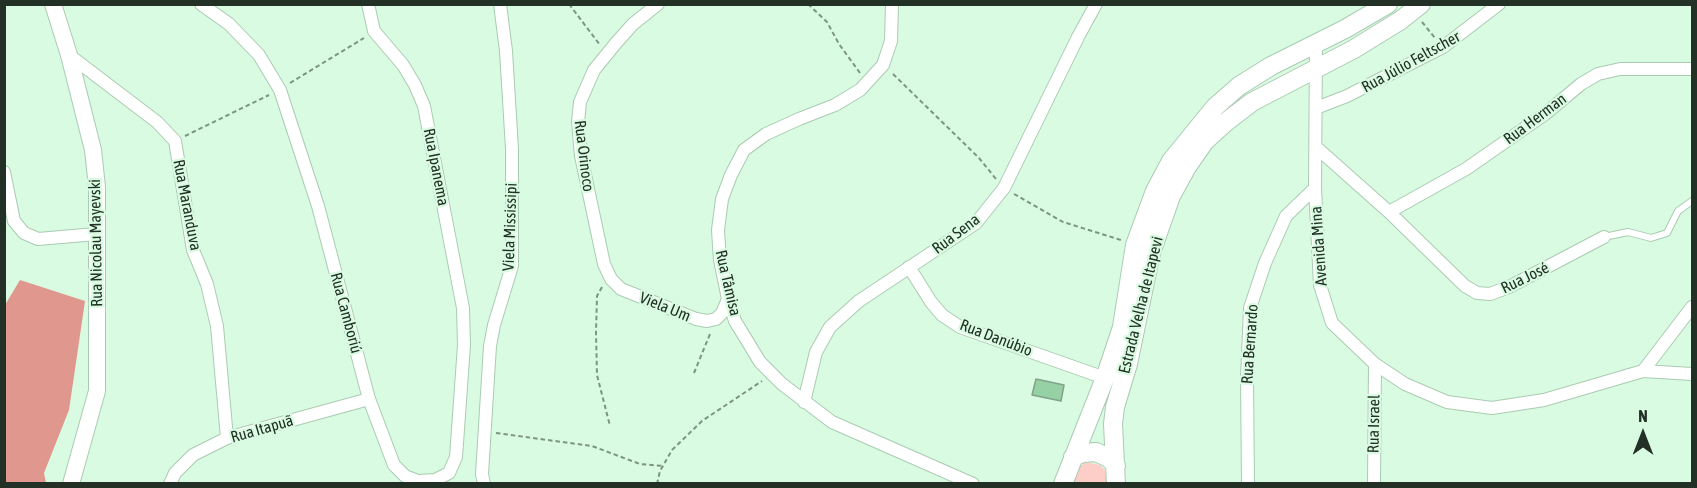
<!DOCTYPE html>
<meta charset="utf-8">
<style>
body{margin:0}
#map{position:relative;width:1697px;height:488px;overflow:hidden;background:#d9fbe1;font-family:"Asap Condensed",sans-serif}
canvas{display:block}
.frame{position:absolute;inset:0;border:6px solid #233026;pointer-events:none}
.north{position:absolute;left:1613px;top:404px;width:60px;height:60px;-webkit-text-stroke:4px #d9fbe1;paint-order:stroke;rotate:0deg;font-size:16px;font-weight:700;line-height:24px;text-align:center;color:#233026}
.north::after{content:'';display:block;margin:auto;width:21px;height:27px;background:#233026;clip-path:polygon(50% 0,100% 100%,50% 72%,0 100%)}
</style>
<div id="map">
<canvas width="1697" height="488"></canvas>
<div class="frame"></div>
<div class="north">N</div>
</div>
<script>
const ctx = document.querySelector('canvas').getContext('2d');
ctx.lineJoin = 'round';
function fill(path, color) { ctx.fillStyle = color; ctx.fill(path, 'evenodd'); }
const poly = rows => new Path2D(rows.map(r => 'M' + r).join(''));
function stroke(path, color, width, dash) { ctx.strokeStyle = color; ctx.lineWidth = width; ctx.lineCap = dash ? 'butt' : 'round'; ctx.setLineDash(dash || []); ctx.stroke(path); }
function drawText(font, color, halo, rows, align = 'center') {
  ctx.font = font + ' "Asap Condensed",sans-serif'; ctx.lineWidth = 4.5; ctx.setLineDash([]); ctx.textBaseline = 'middle'; ctx.strokeStyle = halo; ctx.fillStyle = color; for (const [text, x, y, turn = 0] of rows) {
    ctx.save(); ctx.translate(x, y); ctx.rotate((+turn || 0) * Math.PI / 180); ctx.textAlign = isNaN(turn) ? turn : align; if (halo) ctx.strokeText(text, 0, 0); ctx.fillText(text, 0, 0); ctx.restore();
  }
}
const green = poly([
 [1086,462,1100,465,1105,470,1107,483,1070,484,1075,470]
]);
const forest = poly([
 [20,280,85,301,69,410,44,473,46,483,5,483,5,305]
]);
const building = poly([
 [1036,379,1064,385,1061,401,1032,395,1036,379]
]);
const path = poly([
 [569,4,600,45],
 [808,4,827,22,839,44,860,73],
 [1422,22,1435,38],
 [893,74,979,158,996,179],
 [290,83,364,38],
 [185,136,269,95],
 [1014,194,1063,222,1121,240],
 [602,287,597,296,596,332,597,375,610,426],
 [694,373,710,334],
 [496,433,592,446,640,464,663,466],
 [657,484,660,471,672,450,702,421,762,381]
]);
const lane = poly([
 [1604,237,1628,232,1651,238,1667,233,1678,211,1692,201]
]);
const street = poly([
 [201,4,229,24,259,55,280,90,318,206,369,399,394,465,405,476,418,481,435,480,449,473,456,457,464,345,463,308,424,106,415,85,403,65,374,31,368,4],
 [658,4,633,24,616,43,594,70,580,102,578,122,581,156,604,264,611,279,621,289,696,319,707,321,716,319,722,313,728,299],
 [892,4,891,41,883,65,860,90,835,105,799,119,766,134,744,150,731,175,722,199,718,230,720,260,728,299,735,321,760,362,782,384,832,422,973,484],
 [1316,44,1315,188,1320,285,1332,323,1375,364,1405,384,1447,402,1492,408,1544,400,1643,371,1692,307],
 [69,55,157,122,175,141,193,250,207,284,217,326,227,438],
 [1316,108,1347,96,1443,47,1499,4],
 [1317,148,1389,212,1465,286,1477,293,1490,294,1509,287,1604,237],
 [4,172,14,221,24,233,38,239,96,234],
 [1389,212,1466,169,1545,114,1581,84,1598,74,1620,69,1692,69],
 [909,267,931,302,942,315,960,327,1105,378],
 [1643,371,1692,374],
 [804,402,816,352,830,327,859,301,976,223,1004,188,1078,37,1096,4],
 [170,484,175,473,193,455,227,438,369,399],
 [484,484,482,474,490,346,494,325,512,266,512,149,506,51,500,4],
 [1248,484,1247,377,1250,308,1265,263,1286,216,1315,188],
 [1374,484,1375,364]
]);
const secondary = poly([
 [53,4,69,55,93,150,97,187,97,391,71,484]
]);
const primary = poly([
 [1073,457,1083,453,1096,452,1109,458,1116,466],
 [1063,484,1105,378,1122,327,1135,245,1155,191,1171,161,1215,107,1239,86,1271,66,1345,29,1388,4],
 [1116,484,1113,424,1115,407,1128,364,1151,253,1171,196,1187,167,1205,141,1226,122,1252,102,1354,49,1401,20,1421,4]
]);
const streetNames = [
 ["Rua Júlio Feltscher",1411,62,-29],
 ["Rua Herman",1535,119,-37],
 ["Rua Orinoco",584,156,83],
 ["Rua Ipanema",436,167,79],
 ["Rua Maranduva",187,205,79],
 ["Viela Mississipi",510,227,-88],
 ["Rua Sena",956,234,-37],
 ["Rua Nicolau Mayevski",96,243,-91],
 ["Avenida Mina",1319,246,-94],
 ["Rua José",1525,278,-26],
 ["Rua Tâmisa",728,283,77],
 ["Estrada Velha de Itapevi",1141,305,-76],
 ["Viela Um",665,307,22],
 ["Rua Camboriú",346,313,75],
 ["Rua Danúbio",996,338,21],
 ["Rua Bernardo",1250,344,-86],
 ["Rua Israel",1374,424,-89],
 ["Rua Itapuã",262,429,-16]
];
fill(green, '#fdcdc7');
fill(forest, '#df978e');
fill(building, '#95d1a4');
stroke(building, '#82a289', 1.5);
stroke(lane, '#aacbb2', 8);
stroke(street, '#aacbb2', 14);
stroke(secondary, '#aacbb2', 18);
stroke(primary, '#aacbb2', 20);
stroke(path, '#7d9482', 2, [4.5, 3]);
stroke(lane, '#fff', 6);
stroke(street, '#fff', 12);
stroke(secondary, '#fff', 16);
stroke(primary, '#fff', 18);
drawText('16px', '#233026', '#d9fbe1', streetNames);
</script>
